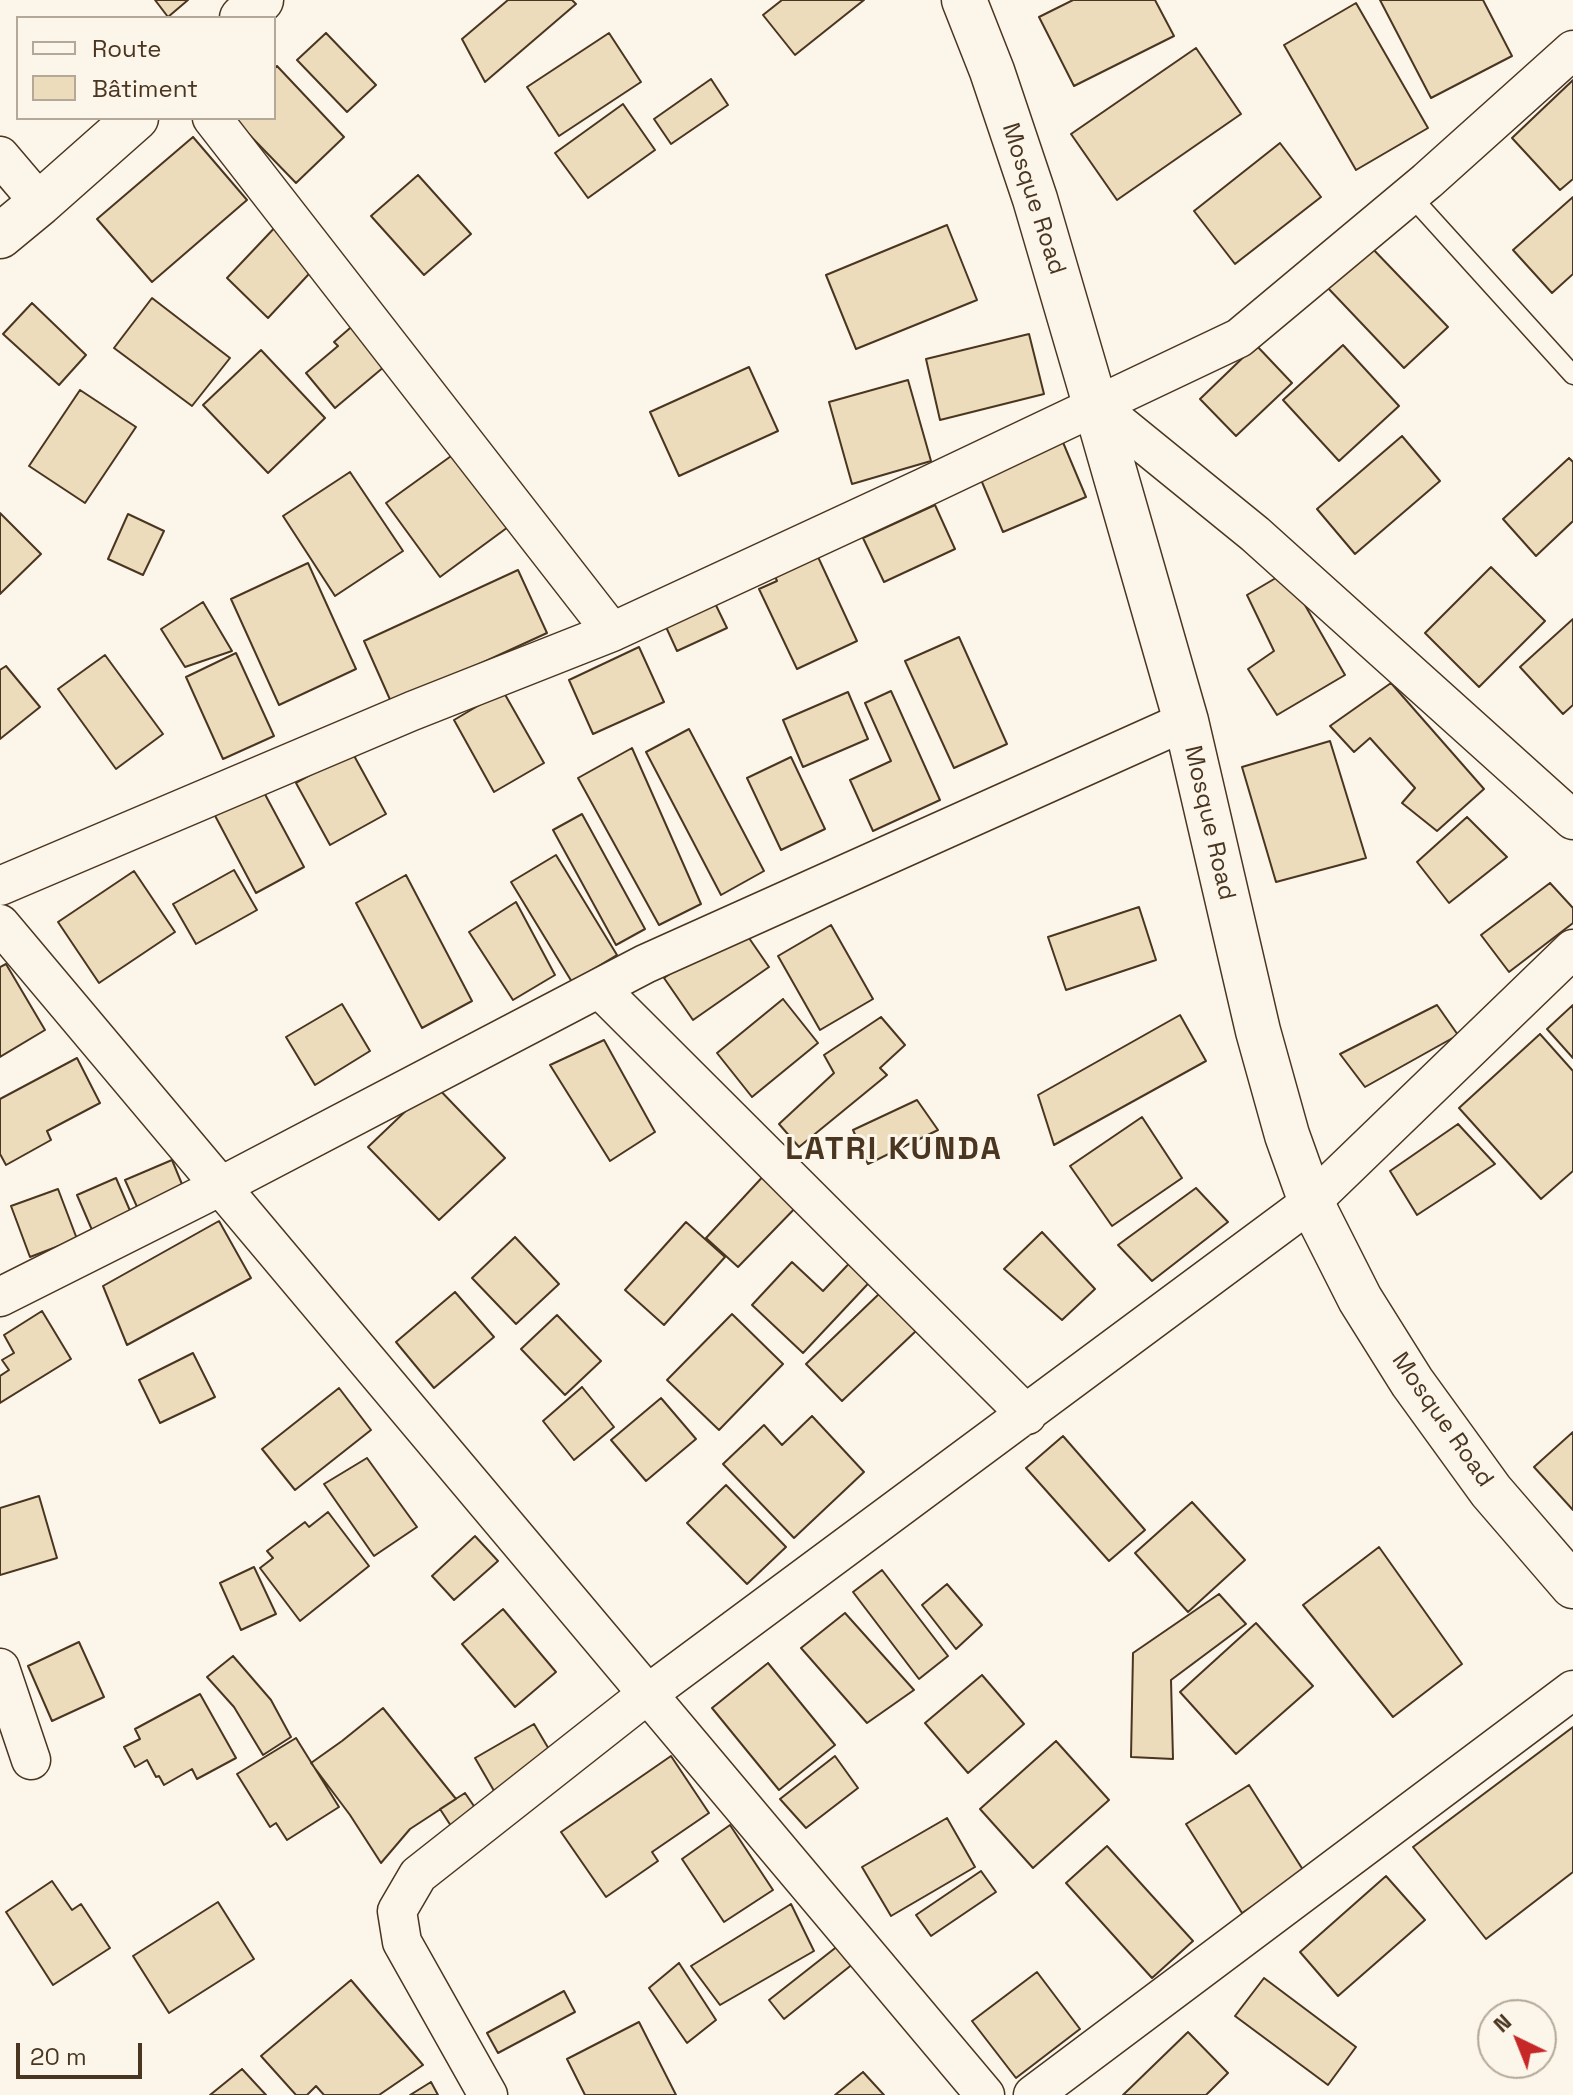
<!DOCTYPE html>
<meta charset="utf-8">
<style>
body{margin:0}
#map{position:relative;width:1573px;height:2095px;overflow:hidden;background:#fbf6e9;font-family:"Space Grotesk",sans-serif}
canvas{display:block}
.legend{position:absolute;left:16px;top:16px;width:260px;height:104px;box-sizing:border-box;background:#fbf6e9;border:2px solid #b4a999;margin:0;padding:10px 14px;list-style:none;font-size:24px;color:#4a3520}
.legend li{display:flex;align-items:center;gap:16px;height:40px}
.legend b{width:40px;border:2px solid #b4a999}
.north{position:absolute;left:1477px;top:1999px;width:80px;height:80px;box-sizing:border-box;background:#fbf6e9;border:2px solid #b4a999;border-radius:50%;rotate:317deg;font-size:22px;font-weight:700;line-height:32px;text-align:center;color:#4a3520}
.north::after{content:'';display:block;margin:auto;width:28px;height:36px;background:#c62828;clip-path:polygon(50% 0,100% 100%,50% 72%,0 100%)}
.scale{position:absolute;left:16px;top:2043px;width:126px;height:36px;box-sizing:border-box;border:4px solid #4a3520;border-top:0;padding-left:10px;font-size:24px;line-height:28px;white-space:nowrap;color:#4a3520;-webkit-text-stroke:6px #fbf6e9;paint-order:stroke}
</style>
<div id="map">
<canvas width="1573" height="2095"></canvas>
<ul class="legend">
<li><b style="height:10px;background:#fbf6e9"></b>Route</li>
<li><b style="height:22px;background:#ecdcbc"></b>Bâtiment</li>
</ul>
<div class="north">N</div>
<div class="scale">20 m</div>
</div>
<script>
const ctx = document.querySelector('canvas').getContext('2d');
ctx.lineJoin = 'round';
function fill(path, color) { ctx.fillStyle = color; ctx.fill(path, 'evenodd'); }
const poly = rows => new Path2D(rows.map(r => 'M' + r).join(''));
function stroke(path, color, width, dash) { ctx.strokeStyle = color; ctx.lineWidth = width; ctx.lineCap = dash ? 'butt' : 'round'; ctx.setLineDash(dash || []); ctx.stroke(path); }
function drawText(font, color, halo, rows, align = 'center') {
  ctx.font = font + ' "Space Grotesk",sans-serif'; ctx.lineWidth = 6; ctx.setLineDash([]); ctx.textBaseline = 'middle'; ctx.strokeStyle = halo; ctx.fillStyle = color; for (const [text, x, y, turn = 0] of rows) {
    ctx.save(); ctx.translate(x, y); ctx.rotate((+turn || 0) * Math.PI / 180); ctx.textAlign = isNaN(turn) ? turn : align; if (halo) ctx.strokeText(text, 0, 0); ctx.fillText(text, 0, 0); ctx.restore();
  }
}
const building = poly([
 [155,0,188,0,168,17,155,0],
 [508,0,572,0,576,4,485,82,462,39,508,0],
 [782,0,864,0,795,55,763,15,782,0],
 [1073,0,1155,0,1174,36,1074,86,1039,17,1073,0],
 [1380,0,1483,0,1512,56,1431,98,1380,0],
 [1356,3,1428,128,1356,170,1284,45,1356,3],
 [326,33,376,85,347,112,297,60,326,33],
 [609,33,641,82,559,136,527,87,609,33],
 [1196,48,1241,114,1117,200,1071,134,1196,48],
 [277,66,344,137,296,183,233,118,274,118,274,69,277,66],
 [711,79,728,105,671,144,654,119,711,79],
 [1573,80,1573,179,1560,190,1512,138,1573,80],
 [623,104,655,150,588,198,555,153,623,104],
 [193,137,247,200,152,282,97,219,193,137],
 [1280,143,1321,197,1235,264,1194,211,1280,143],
 [418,175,471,234,424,275,371,216,418,175],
 [1573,197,1573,274,1552,293,1513,250,1573,197],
 [280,222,321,261,268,318,227,278,280,222],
 [947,225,977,300,856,349,826,275,947,225],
 [1370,246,1448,327,1404,368,1327,287,1370,246],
 [152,298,230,358,192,406,114,348,152,298],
 [32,303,86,355,59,385,3,334,32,303],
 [357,322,391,361,335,408,306,373,338,346,334,342,357,322],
 [1029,334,1044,394,940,420,926,359,1029,334],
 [1256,345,1292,383,1236,436,1200,399,1256,345],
 [1343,345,1399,406,1339,461,1283,400,1343,345],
 [261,350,325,418,268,473,203,405,261,350],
 [749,367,778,431,679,476,650,412,749,367],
 [908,380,931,461,852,484,829,402,908,380],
 [80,390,136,427,85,503,29,466,80,390],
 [1402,436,1440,481,1355,554,1317,509,1402,436],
 [1062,440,1086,497,1003,532,979,475,1062,440],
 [465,446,519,519,440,577,386,503,465,446],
 [1569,458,1573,462,1573,521,1536,556,1503,519,1569,458],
 [350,472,403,551,335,596,283,516,350,472],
 [935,505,955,549,884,582,863,538,935,505],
 [0,513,41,554,0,594,0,513],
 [128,514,164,531,143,575,108,559,128,514],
 [812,544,857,641,797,669,759,589,777,581,770,564,812,544],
 [308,563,356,669,279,705,231,599,308,563],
 [1491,567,1545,621,1479,687,1425,633,1491,567],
 [518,570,547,633,392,704,364,641,518,570],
 [1286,572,1345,675,1277,715,1248,669,1274,651,1247,595,1286,572],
 [710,593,727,628,677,651,661,616,710,593],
 [203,602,232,651,185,667,161,629,203,602],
 [1573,619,1573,705,1563,714,1520,667,1573,619],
 [959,637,1007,744,954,768,905,661,959,637],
 [639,647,664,702,593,734,569,680,639,647],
 [236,653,274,736,223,759,186,677,236,653],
 [105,655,163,734,116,769,58,689,105,655],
 [6,666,40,707,0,739,0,670,6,666],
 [1391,683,1484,789,1437,831,1402,803,1415,788,1370,738,1354,752,1330,726,1391,683],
 [503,691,544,763,494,792,454,720,503,691],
 [891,691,940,800,873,831,850,780,891,761,865,703,891,691],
 [848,692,868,739,803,767,783,720,848,692],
 [689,729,764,871,721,895,646,752,689,729],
 [1330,741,1366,858,1276,882,1242,767,1330,741],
 [632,748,701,904,659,925,578,778,632,748],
 [352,752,386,814,330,845,296,783,352,752],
 [791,757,825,829,781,850,747,778,791,757],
 [260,785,304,867,256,893,212,810,260,785],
 [582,814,645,929,616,945,553,830,582,814],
 [1467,817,1507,857,1449,903,1417,862,1467,817],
 [556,855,617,955,572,982,511,882,556,855],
 [234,870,257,910,196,944,173,904,234,870],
 [134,871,175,932,99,983,58,922,134,871],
 [406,875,472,1001,422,1028,356,903,406,875],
 [1550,883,1573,908,1573,923,1509,972,1481,935,1550,883],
 [516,902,555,975,513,1000,469,932,516,902],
 [1139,907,1156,960,1066,990,1048,937,1139,907],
 [740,925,769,967,693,1020,664,978,740,925],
 [831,925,873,999,820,1030,778,956,831,925],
 [6,964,45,1030,0,1057,0,967,6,964],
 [783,999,818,1043,752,1097,717,1053,783,999],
 [342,1004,370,1051,315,1085,286,1037,342,1004],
 [1437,1005,1458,1035,1365,1087,1340,1054,1437,1005],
 [1573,1005,1573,1058,1547,1029,1573,1005],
 [1180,1015,1206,1061,1054,1145,1038,1095,1180,1015],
 [881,1017,905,1045,880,1068,887,1075,799,1147,779,1124,834,1073,824,1055,881,1017],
 [1540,1034,1573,1071,1573,1171,1541,1199,1459,1108,1540,1034],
 [604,1040,655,1132,610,1161,550,1065,604,1040],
 [77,1058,100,1103,47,1131,51,1140,6,1165,0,1154,0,1099,77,1058],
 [434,1084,505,1158,439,1220,368,1147,434,1084],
 [917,1100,938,1130,868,1164,853,1130,917,1100],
 [1142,1117,1182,1178,1112,1226,1070,1166,1142,1117],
 [1458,1124,1495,1164,1417,1215,1390,1171,1458,1124],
 [172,1160,184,1189,138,1209,125,1180,172,1160],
 [768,1171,802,1201,738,1267,706,1238,768,1171],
 [116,1178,131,1213,92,1230,77,1195,116,1178],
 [1196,1188,1228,1222,1152,1281,1118,1245,1196,1188],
 [58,1189,77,1239,30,1257,11,1206,58,1189],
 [219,1221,251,1278,127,1345,103,1286,219,1221],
 [686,1222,725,1257,664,1325,625,1290,686,1222],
 [1042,1232,1095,1289,1062,1320,1004,1269,1042,1232],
 [515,1237,559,1284,516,1324,472,1278,515,1237],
 [860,1252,880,1271,803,1353,752,1305,792,1262,823,1291,860,1252],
 [455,1292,494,1337,434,1388,396,1342,455,1292],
 [881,1292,917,1330,842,1401,806,1364,881,1292],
 [42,1311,71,1359,0,1403,0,1376,9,1370,2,1360,14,1353,4,1335,42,1311],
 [732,1314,783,1364,719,1430,667,1380,732,1314],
 [557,1315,601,1361,565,1395,521,1349,557,1315],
 [193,1353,215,1397,160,1423,139,1380,193,1353],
 [582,1387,614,1427,574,1460,543,1421,582,1387],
 [339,1388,371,1430,295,1490,262,1449,339,1388],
 [661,1398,696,1439,646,1481,611,1440,661,1398],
 [812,1416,864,1472,794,1538,723,1464,764,1425,782,1445,812,1416],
 [1573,1432,1573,1510,1534,1467,1573,1432],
 [1063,1436,1145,1530,1109,1561,1026,1468,1063,1436],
 [367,1458,417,1527,374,1556,324,1484,367,1458],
 [726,1485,786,1547,747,1584,687,1523,726,1485],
 [39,1496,57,1558,0,1575,0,1508,39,1496],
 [1192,1502,1245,1560,1188,1612,1135,1553,1192,1502],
 [328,1512,369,1566,300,1621,260,1568,273,1558,267,1551,305,1522,309,1527,328,1512],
 [475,1536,498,1561,454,1600,432,1576,475,1536],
 [1379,1547,1462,1664,1393,1717,1303,1605,1379,1547],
 [254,1567,276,1614,241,1630,220,1583,254,1567],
 [882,1570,948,1656,919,1679,853,1592,882,1570],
 [947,1584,982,1625,956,1649,922,1605,947,1584],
 [1219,1594,1246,1624,1171,1680,1173,1759,1131,1757,1133,1653,1219,1594],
 [503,1609,556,1672,515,1707,462,1644,503,1609],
 [845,1613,914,1690,867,1723,801,1648,845,1613],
 [1256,1623,1313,1686,1236,1754,1180,1692,1256,1623],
 [79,1642,104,1697,52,1721,28,1666,79,1642],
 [233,1656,271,1700,291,1737,263,1755,234,1707,207,1677,233,1656],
 [768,1663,835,1745,779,1790,712,1708,768,1663],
 [982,1675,1024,1724,968,1773,925,1723,982,1675],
 [200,1694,236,1758,197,1779,192,1769,164,1785,159,1776,156,1777,147,1760,135,1767,124,1747,140,1739,135,1729,200,1694],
 [383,1708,456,1799,410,1829,381,1863,350,1815,311,1763,342,1741,383,1708],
 [534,1724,556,1761,497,1796,475,1758,534,1724],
 [1573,1727,1573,1872,1486,1939,1413,1847,1573,1727],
 [296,1738,339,1807,287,1840,276,1823,270,1827,237,1774,296,1738],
 [1056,1741,1109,1800,1033,1868,980,1809,1056,1741],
 [671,1756,709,1813,652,1852,658,1861,606,1897,561,1832,671,1756],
 [835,1756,858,1788,806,1828,780,1799,835,1756],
 [1249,1785,1305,1873,1242,1913,1186,1824,1249,1785],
 [465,1793,478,1812,453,1829,440,1809,465,1793],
 [947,1818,975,1867,891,1916,862,1867,947,1818],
 [730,1825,773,1890,724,1922,682,1859,730,1825],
 [1107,1846,1193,1941,1152,1978,1066,1883,1107,1846],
 [981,1871,996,1892,931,1936,916,1915,981,1871],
 [1386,1876,1425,1920,1338,1996,1300,1952,1386,1876],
 [52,1881,72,1910,81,1904,110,1948,53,1985,6,1912,52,1881],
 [218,1902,254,1959,169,2013,133,1956,218,1902],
 [791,1904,814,1951,720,2005,691,1966,791,1904],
 [839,1945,854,1963,784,2019,769,2000,839,1945],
 [679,1963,716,2020,687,2043,649,1988,679,1963],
 [1037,1972,1080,2029,1016,2078,972,2021,1037,1972],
 [1264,1978,1356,2047,1328,2085,1235,2016,1264,1978],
 [351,1980,423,2065,379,2095,324,2095,316,2086,307,2095,296,2095,261,2056,351,1980],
 [564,1991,575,2012,498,2053,487,2033,564,1991],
 [639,2022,676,2095,585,2095,567,2059,639,2022],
 [1188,2032,1228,2073,1206,2095,1123,2095,1188,2032],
 [242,2069,266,2095,210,2095,242,2069],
 [863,2072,884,2095,835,2095,863,2072],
 [431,2082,438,2095,410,2095,431,2082]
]);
const service = poly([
 [1410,195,1573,375]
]);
const minor = poly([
 [212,118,612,632],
 [0,156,40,203],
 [1095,404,1255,534,1573,820],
 [0,886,412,711,612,632,923,488,1239,338,1427,181,1573,50],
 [0,924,985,2095],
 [599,988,1027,1415],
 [0,1297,221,1186,645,964,1186,721],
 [0,1668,31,1760],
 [488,2095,402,1942,397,1911,418,1875,649,1693,1311,1202,1573,949],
 [1033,2095,1573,1690]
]);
const tertiary = poly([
 [964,0,992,71,1035,199,1095,404,1186,721,1258,1031,1287,1135,1311,1202,1360,1299,1412,1382,1491,1491,1573,1586],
 [242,18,261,0],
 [0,236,40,203,136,118]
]);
const streetNames = [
 ["Mosque Road",1033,199,72],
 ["Mosque Road",1209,823,77],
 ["Mosque Road",1442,1420,55]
];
const districtNames = [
 ["LATRI KUNDA",894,1150]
];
fill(building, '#ecdcbc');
stroke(building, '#4a3520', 2);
stroke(service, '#4a3520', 21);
stroke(minor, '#4a3520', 41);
stroke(tertiary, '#4a3520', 47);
stroke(service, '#fbf6e9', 18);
stroke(minor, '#fbf6e9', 38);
stroke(tertiary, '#fbf6e9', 44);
drawText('24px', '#4a3520', '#fbf6e9', streetNames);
ctx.letterSpacing = '2px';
drawText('bold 32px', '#4a3520', '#fbf6e9', districtNames);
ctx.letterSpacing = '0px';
</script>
